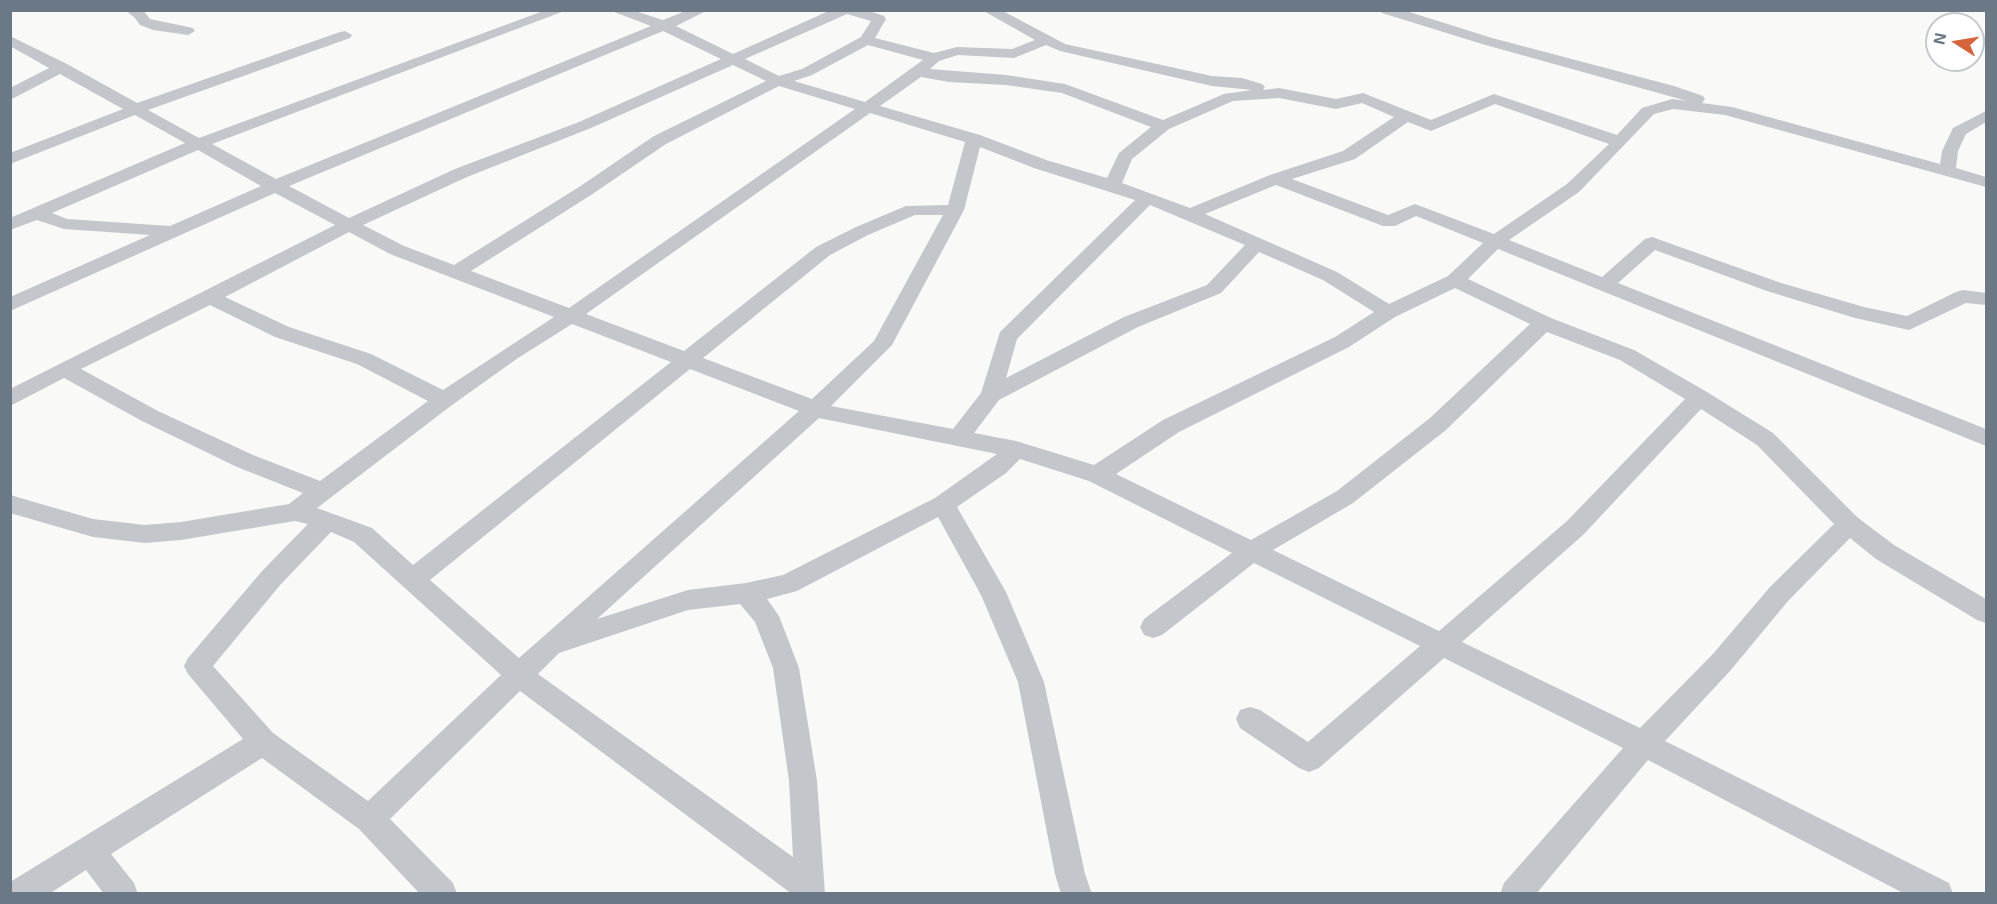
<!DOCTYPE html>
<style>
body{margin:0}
#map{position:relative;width:1997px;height:904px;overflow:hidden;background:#f9f9f7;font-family:"Exo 2",sans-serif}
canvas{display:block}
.frame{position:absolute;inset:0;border:12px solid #6b7885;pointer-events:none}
.north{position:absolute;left:1925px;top:12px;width:60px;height:60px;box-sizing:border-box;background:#fff;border:2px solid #c4c9ce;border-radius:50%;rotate:282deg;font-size:16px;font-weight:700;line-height:24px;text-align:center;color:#6b7885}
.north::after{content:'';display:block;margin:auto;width:21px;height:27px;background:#d6643a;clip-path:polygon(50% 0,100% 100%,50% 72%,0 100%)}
</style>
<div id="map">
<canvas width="1997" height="904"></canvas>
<div class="frame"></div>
<div class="north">N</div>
</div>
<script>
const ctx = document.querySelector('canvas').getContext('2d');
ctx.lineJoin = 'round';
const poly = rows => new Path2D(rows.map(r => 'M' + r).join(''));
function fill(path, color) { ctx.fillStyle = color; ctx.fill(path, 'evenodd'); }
const minor = poly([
 [125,10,143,10,150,19,193,28,195,31,188,35,153,30,140,25,135,18,125,10],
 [546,10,567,10,212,144,276,179,651,26,609,10,632,10,663,20,688,10,708,10,676,26,733,54,831,10,866,10,884,16,886,19,875,38,934,53,957,47,1012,49,1035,40,982,10,1001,10,1065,44,1212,76,1242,78,1262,84,1265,87,1263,90,1279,88,1336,99,1363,93,1431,120,1494,94,1617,135,1642,108,1672,99,1687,101,1482,44,1382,13,1380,10,1403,10,1492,38,1674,86,1703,96,1705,99,1702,103,1732,107,1940,164,1942,151,1953,128,1986,111,1986,122,1966,134,1958,151,1956,168,1986,177,1986,187,1725,115,1673,109,1654,114,1579,192,1509,240,1602,277,1645,239,1652,237,1781,283,1864,307,1907,316,1956,292,1963,290,1986,293,1986,305,1966,303,1909,330,1855,318,1767,291,1655,250,1618,283,1986,429,1986,446,1498,249,1468,279,1551,318,1634,350,1707,392,1773,433,1857,517,1894,545,1986,599,1986,623,1977,620,1876,559,1850,538,1788,601,1730,671,1665,741,1949,883,1953,894,1905,894,1648,760,1536,894,1500,894,1504,883,1623,748,1444,658,1319,768,1309,772,1299,768,1240,728,1236,719,1240,710,1250,707,1260,710,1308,742,1420,646,1254,563,1162,635,1153,638,1144,635,1140,627,1144,619,1232,553,1089,481,1020,459,1006,473,957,507,1006,592,1044,682,1085,874,1092,894,1061,894,1055,874,1018,682,981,595,938,517,797,591,767,599,779,616,799,668,817,781,825,894,792,894,520,691,390,819,453,883,457,894,420,894,359,829,262,758,111,854,134,883,138,894,104,894,86,870,49,894,10,894,10,882,243,739,188,674,184,666,188,658,263,570,308,524,295,521,181,540,145,543,93,537,10,513,10,495,93,519,145,525,181,522,289,504,303,493,237,467,142,421,64,378,10,406,10,389,335,225,275,193,10,311,10,297,150,235,64,229,37,220,10,230,10,218,185,143,135,115,10,164,10,153,123,109,60,74,10,100,10,88,49,68,10,46,10,36,67,64,137,103,340,32,345,31,352,35,350,38,148,110,199,138,546,10],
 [847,14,871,21,861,37,802,69,779,76,745,59,847,14],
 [663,31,721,59,579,122,455,169,349,218,289,186,663,31],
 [868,45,923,60,865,102,794,81,812,75,868,45],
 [1046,45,1060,51,1212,86,1252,90,1224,94,1163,120,1065,84,1006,75,930,69,939,61,958,55,1014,58,1046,45],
 [733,65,766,81,654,136,579,187,454,265,404,246,363,225,467,177,591,128,733,65],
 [921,77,949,82,1006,85,1062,93,1151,127,1119,153,1107,178,1046,160,980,135,880,106,921,77],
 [779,86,855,109,569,308,471,271,591,195,666,144,779,86],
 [1279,98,1336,109,1362,103,1394,117,1343,151,1270,175,1190,208,1122,183,1132,159,1169,129,1233,101,1279,98],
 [1495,104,1609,144,1567,184,1494,234,1415,204,1388,215,1292,179,1355,159,1408,122,1431,131,1495,104],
 [870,113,965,142,948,205,906,206,856,227,816,247,684,351,586,314,870,113],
 [980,147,1034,168,1135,200,1000,332,981,393,953,429,831,406,892,345,964,210,980,147],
 [198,150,261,186,170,226,67,219,52,213,198,150],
 [1276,185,1383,226,1395,226,1416,216,1483,243,1448,276,1389,304,1337,272,1205,214,1276,185],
 [1150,205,1245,245,1207,285,1124,317,1006,378,1017,339,1150,205],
 [915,215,943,215,874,341,812,399,703,358,830,255,868,235,915,215],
 [349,232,390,254,554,317,443,390,371,354,289,327,225,297,349,232],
 [1259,252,1323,280,1374,312,1335,337,1163,420,1094,465,1016,441,974,433,999,400,1138,327,1221,293,1259,252],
 [1455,288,1530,324,1430,418,1337,491,1251,540,1116,474,1179,432,1349,347,1395,317,1455,288],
 [210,305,275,337,357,364,428,401,320,481,253,455,158,411,81,369,210,305],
 [572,324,671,362,413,565,372,528,317,508,452,405,518,358,572,324],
 [1547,332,1620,360,1685,399,1567,521,1439,631,1273,550,1353,503,1446,430,1547,332],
 [690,369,799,411,519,658,430,580,690,369],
 [1701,409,1757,445,1834,524,1770,587,1712,655,1640,728,1462,642,1583,535,1701,409],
 [819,418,997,454,935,498,783,575,746,583,688,590,597,619,819,418],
 [331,532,354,542,501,675,368,801,273,733,213,666,281,584,331,532],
 [740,604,755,622,773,668,789,781,793,857,538,674,559,653,688,610,740,604]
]);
fill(minor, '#c3c6ca');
</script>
